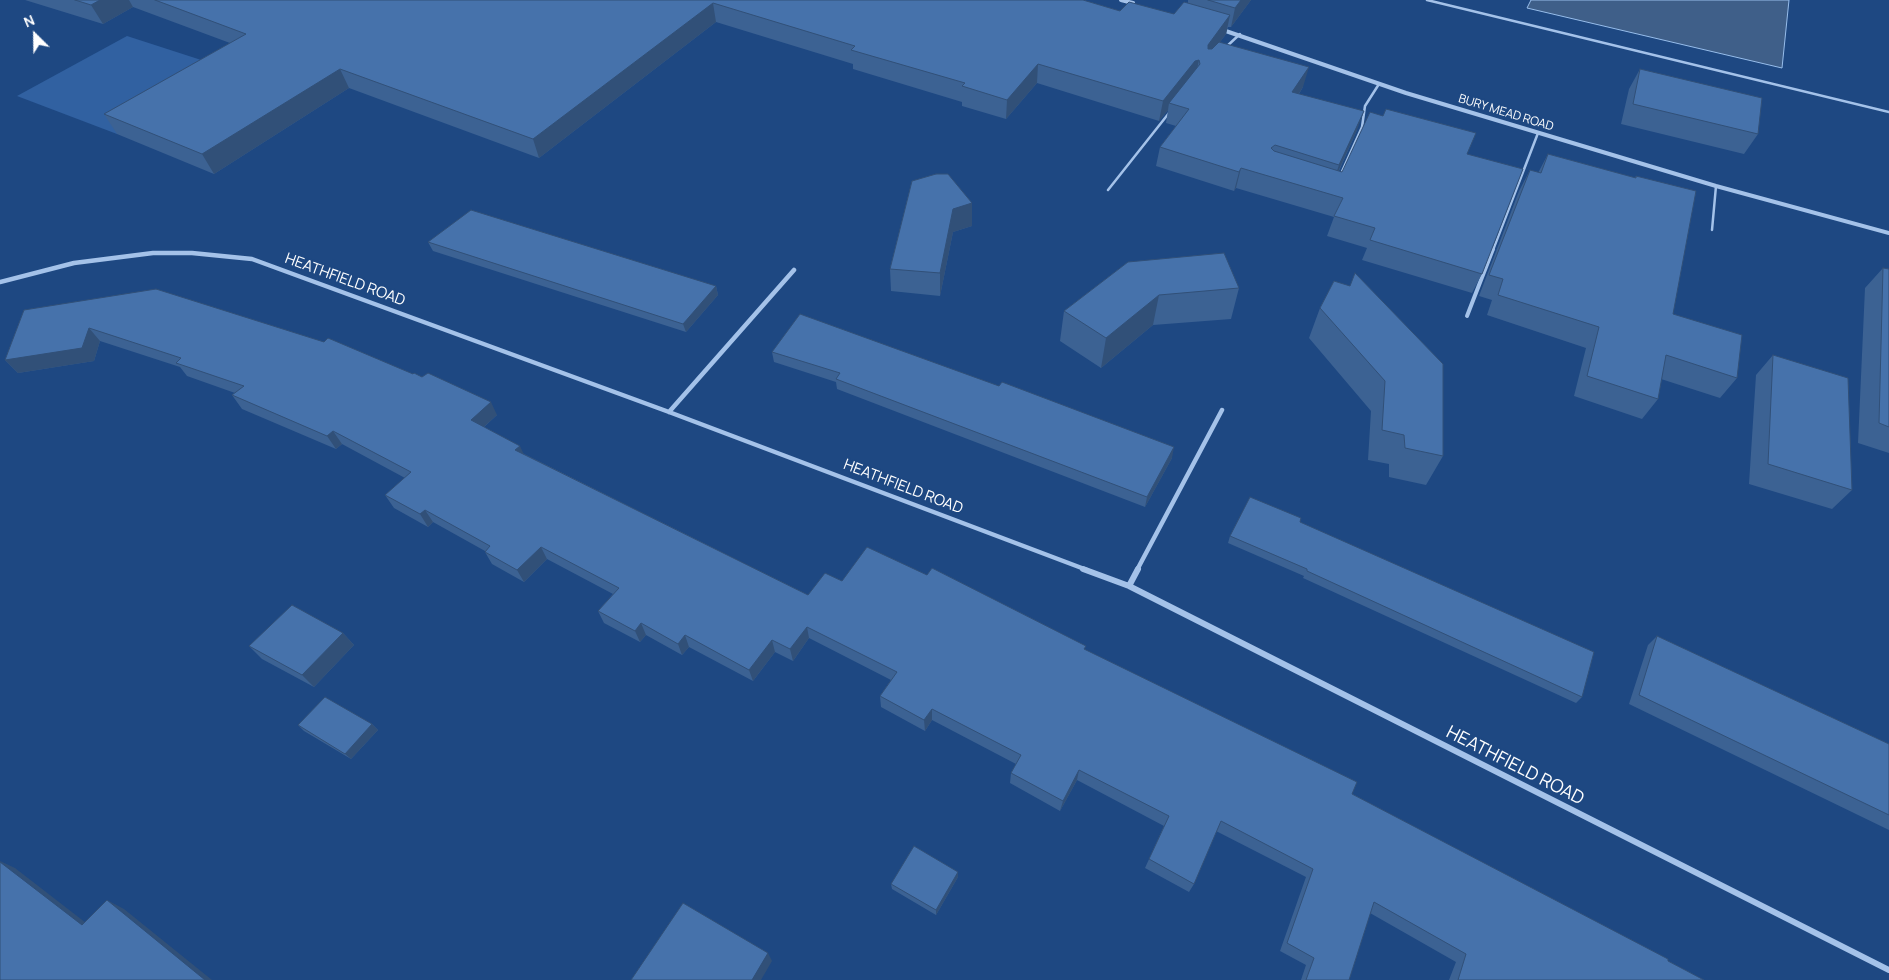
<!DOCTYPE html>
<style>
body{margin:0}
#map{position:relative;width:1889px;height:980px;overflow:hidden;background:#1e4882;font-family:Manrope,sans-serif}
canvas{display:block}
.north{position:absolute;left:10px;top:10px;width:50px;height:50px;-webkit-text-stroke:4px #1e4882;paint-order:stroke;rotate:337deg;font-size:14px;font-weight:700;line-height:20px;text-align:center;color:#fff}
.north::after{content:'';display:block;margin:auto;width:18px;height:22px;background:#fff;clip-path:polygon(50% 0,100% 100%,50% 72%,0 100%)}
</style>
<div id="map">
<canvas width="1889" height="980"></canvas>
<div class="north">N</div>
</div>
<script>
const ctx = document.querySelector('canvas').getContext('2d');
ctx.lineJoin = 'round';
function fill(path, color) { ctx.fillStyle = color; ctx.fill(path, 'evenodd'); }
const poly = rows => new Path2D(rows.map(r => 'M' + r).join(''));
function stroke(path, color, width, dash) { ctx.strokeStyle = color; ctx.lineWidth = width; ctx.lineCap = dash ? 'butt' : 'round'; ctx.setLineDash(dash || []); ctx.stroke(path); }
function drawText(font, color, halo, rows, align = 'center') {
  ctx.font = font + ' Manrope,sans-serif'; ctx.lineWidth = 4; ctx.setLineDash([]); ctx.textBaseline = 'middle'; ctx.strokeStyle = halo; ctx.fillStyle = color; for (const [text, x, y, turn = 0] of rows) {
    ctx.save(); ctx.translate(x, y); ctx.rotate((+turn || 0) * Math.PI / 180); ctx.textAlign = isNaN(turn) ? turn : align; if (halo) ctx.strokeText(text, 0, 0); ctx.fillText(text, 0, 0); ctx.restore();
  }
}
const green = poly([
 [127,36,229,69,117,134,17,96]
]);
const water = poly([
 [1531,0,1789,0,1782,68,1527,8,1531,0]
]);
const serviceFar1 = poly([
 [1427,0,1889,112],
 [1225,48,1240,34],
 [1340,176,1362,127,1365,106,1379,84],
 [1108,190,1169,113],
 [1712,230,1716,186],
 [1493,250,1538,133]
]);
const service = poly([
 [1467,316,1493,249]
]);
const minorFar2 = poly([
 [1121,0,1133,3],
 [1220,29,1406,93,1716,186,1889,233]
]);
const minorFar1 = poly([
 [0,282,74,263,153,253,192,253,252,259,669,412,1087,570],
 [669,412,794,270],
 [1137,570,1222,410]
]);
const minor = poly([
 [1083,569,1129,586,1889,970],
 [1129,586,1138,569]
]);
const wall = poly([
 [25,0,1083,0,1120,11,1174,14,1188,3,1188,0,1251,0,1231,27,1228,27,1226,34,1220,42,1303,87,1299,94,1357,130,1339,171,1342,172,1467,154,1482,274,1472,293,1362,260,1367,248,1327,236,1334,217,1236,188,1234,191,1156,166,1160,147,1176,126,1166,123,1168,110,1159,121,1037,83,1006,119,962,106,962,102,853,69,853,64,716,22,539,158,349,88,214,174,117,134,104,114,230,43,133,7,103,24],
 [1640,69,1758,134,1744,154,1621,124,1629,89],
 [1548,154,1635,178,1636,176,1673,314,1737,378,1720,398,1661,379,1658,399,1642,419,1574,396,1586,348,1487,315,1492,300,1479,296,1519,191,1530,170,1538,173],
 [912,181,972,226,953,232,940,296,891,291,890,269],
 [428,242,716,286,718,295,686,332,433,251],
 [1128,262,1239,288,1231,319,1153,325,1101,368,1060,341,1064,311],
 [1883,268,1889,269,1889,453,1858,443,1865,288],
 [1334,281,1443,456,1426,485,1389,477,1389,464,1368,460,1371,411,1309,338,1320,308],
 [24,310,497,415,484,427,524,454,808,595,842,581,1085,650,1352,794,1704,980,1449,980,1456,962,1370,913,1349,980,1301,980,1306,965,1280,951,1306,877,1216,831,1194,884,1189,892,1145,868,1164,826,1077,780,1060,811,1010,783,1011,773,1016,764,932,720,925,731,881,707,880,696,891,680,809,638,793,661,775,652,753,681,689,647,682,655,646,635,640,642,604,623,598,611,613,594,547,559,524,582,492,564,485,552,485,551,433,522,428,527,394,508,385,495,405,478,342,444,336,449,242,409,232,395,235,393,187,376,180,367,100,341,94,361,18,373,5,360],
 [772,352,1172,458,1145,507,837,389,836,382,774,362],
 [1773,355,1852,490,1832,509,1749,484,1756,375],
 [1300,522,1582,697,1576,703,1303,578,1304,576,1228,543,1230,536],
 [343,633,354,645,314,687,262,659,249,646],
 [1657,636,1889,744,1889,830,1629,704,1648,645],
 [372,724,378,730,351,759,304,731,298,725],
 [958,877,936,915,892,889,891,884]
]);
const shadedWall = poly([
 [100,0,129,0,133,7,103,24,91,5],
 [1241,0,1251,0,1231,27,1235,8],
 [713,3,716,22,539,158,533,139],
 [1230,15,1226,34,1204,64,1208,45],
 [1199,60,1195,79,1169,103,1168,110,1159,121,1163,101,1195,61],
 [1038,64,1037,83,1006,119,1007,100],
 [1309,67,1303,87,1287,112,1292,92],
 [340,69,349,88,214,174,202,154],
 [1364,111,1357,130,1332,185,1339,165],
 [1241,168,1236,188,1234,191,1239,172],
 [972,203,972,226,953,232,940,296,940,273,953,209],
 [716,286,718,295,686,332,683,324],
 [1159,295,1153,325,1101,368,1106,338],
 [89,328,100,341,94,361,18,373,5,360],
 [491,402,497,415,477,433,471,420],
 [333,431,342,444,336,449,327,436],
 [520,446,526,459,515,450],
 [1174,447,1172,458,1145,507,1147,497],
 [425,510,433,522,428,527,420,514],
 [541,547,547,559,524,582,517,570],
 [641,623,646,635,640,642,635,631],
 [807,627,809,638,793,661,790,649],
 [343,633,354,645,314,687,302,675],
 [685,635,689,647,682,655,678,644],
 [772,640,775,652,753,681,749,670],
 [932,709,932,720,925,731,924,720],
 [372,724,378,730,351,759,345,754],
 [1079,770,1077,780,1060,811,1063,801],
 [0,861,15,868,99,933,82,925,0,862],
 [958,872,958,877,936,915,936,910],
 [107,900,124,909,212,980,205,980],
 [768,953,772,961,761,980,752,980]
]);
const building = poly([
 [75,0,100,0,91,5,75,0],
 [155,0,1083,0,1120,11,1129,2,1174,14,1184,2,1230,15,1208,45,1208,49,1212,49,1219,42,1309,67,1292,92,1364,111,1339,165,1275,145,1271,148,1274,151,1342,172,1370,112,1383,116,1386,109,1476,133,1467,154,1523,169,1482,274,1370,240,1375,228,1334,216,1343,198,1241,168,1239,172,1160,147,1189,109,1169,103,1200,64,1199,60,1195,61,1163,101,1038,64,1007,100,962,86,965,83,851,50,855,46,713,3,533,139,340,69,202,154,104,114,246,34,155,0],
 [1208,0,1241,0,1235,8,1208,0],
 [1640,69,1762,98,1758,134,1633,104,1640,69],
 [1548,154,1636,178,1636,176,1696,191,1673,314,1742,335,1737,378,1666,355,1658,399,1587,376,1599,327,1498,295,1503,279,1489,275,1530,170,1541,173,1548,154],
 [936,174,948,174,972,203,953,209,940,273,890,269,912,181,936,174],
 [471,210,716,286,683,324,428,242,471,210],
 [1224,253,1239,288,1159,295,1106,338,1064,311,1128,262,1224,253],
 [1883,268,1889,269,1889,427,1879,423,1883,268],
 [1355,273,1443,364,1443,456,1405,448,1404,435,1382,430,1385,381,1320,308,1334,281,1350,286,1355,273],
 [156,289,324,342,328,338,413,374,414,373,422,377,428,373,491,402,471,420,520,446,515,450,808,595,825,573,842,581,867,547,927,575,932,568,1086,646,1084,649,1357,782,1352,794,1668,959,1668,961,1704,980,1458,980,1466,954,1374,902,1349,980,1306,980,1314,958,1287,943,1313,869,1221,821,1194,884,1149,859,1169,816,1079,770,1063,801,1011,773,1021,755,932,709,924,720,880,696,897,672,807,627,790,649,772,640,749,670,685,635,678,644,641,623,635,631,598,611,619,588,541,547,517,570,485,552,490,546,425,510,420,514,385,495,411,472,333,431,327,436,232,395,244,386,176,363,181,358,89,328,82,348,5,360,24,310,156,289],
 [800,314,999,386,1002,382,1174,447,1147,497,836,379,840,373,772,352,800,314],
 [1773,355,1848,378,1852,490,1768,464,1773,355],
 [1250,497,1301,518,1300,522,1594,652,1582,697,1307,571,1307,569,1230,536,1250,497],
 [292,605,343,633,302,675,249,646,292,605],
 [1657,636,1889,744,1889,815,1639,695,1657,636],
 [325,697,372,724,345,754,298,725,325,697],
 [914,846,958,872,936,910,891,884,914,846],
 [0,862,82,925,107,900,205,980,0,980,0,862],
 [683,903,768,953,752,980,631,980,683,903]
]);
const farStreetnames = [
 ["BURY MEAD ROAD",1506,113,17]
];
const streetNames = [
 ["HEATHFIELD ROAD",345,280,20],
 ["HEATHFIELD ROAD",903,487,21]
];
const nearStreetnames = [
 ["HEATHFIELD ROAD",1515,766,27]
];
fill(green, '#3161a1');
fill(water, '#3f5f89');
stroke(water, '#97bdeb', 1);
stroke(serviceFar1, '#a4c2e9', 2.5);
stroke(service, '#a4c2e9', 4);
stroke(minorFar2, '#a4c2e9', 4);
stroke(minorFar1, '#a4c2e9', 4.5);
stroke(minor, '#a4c2e9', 6);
fill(wall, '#3c6293');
fill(shadedWall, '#315078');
fill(building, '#4672ab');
stroke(building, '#315078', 1);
drawText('12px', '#fff', '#1e4882', farStreetnames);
drawText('15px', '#fff', '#1e4882', streetNames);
drawText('18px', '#fff', '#1e4882', nearStreetnames);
</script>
